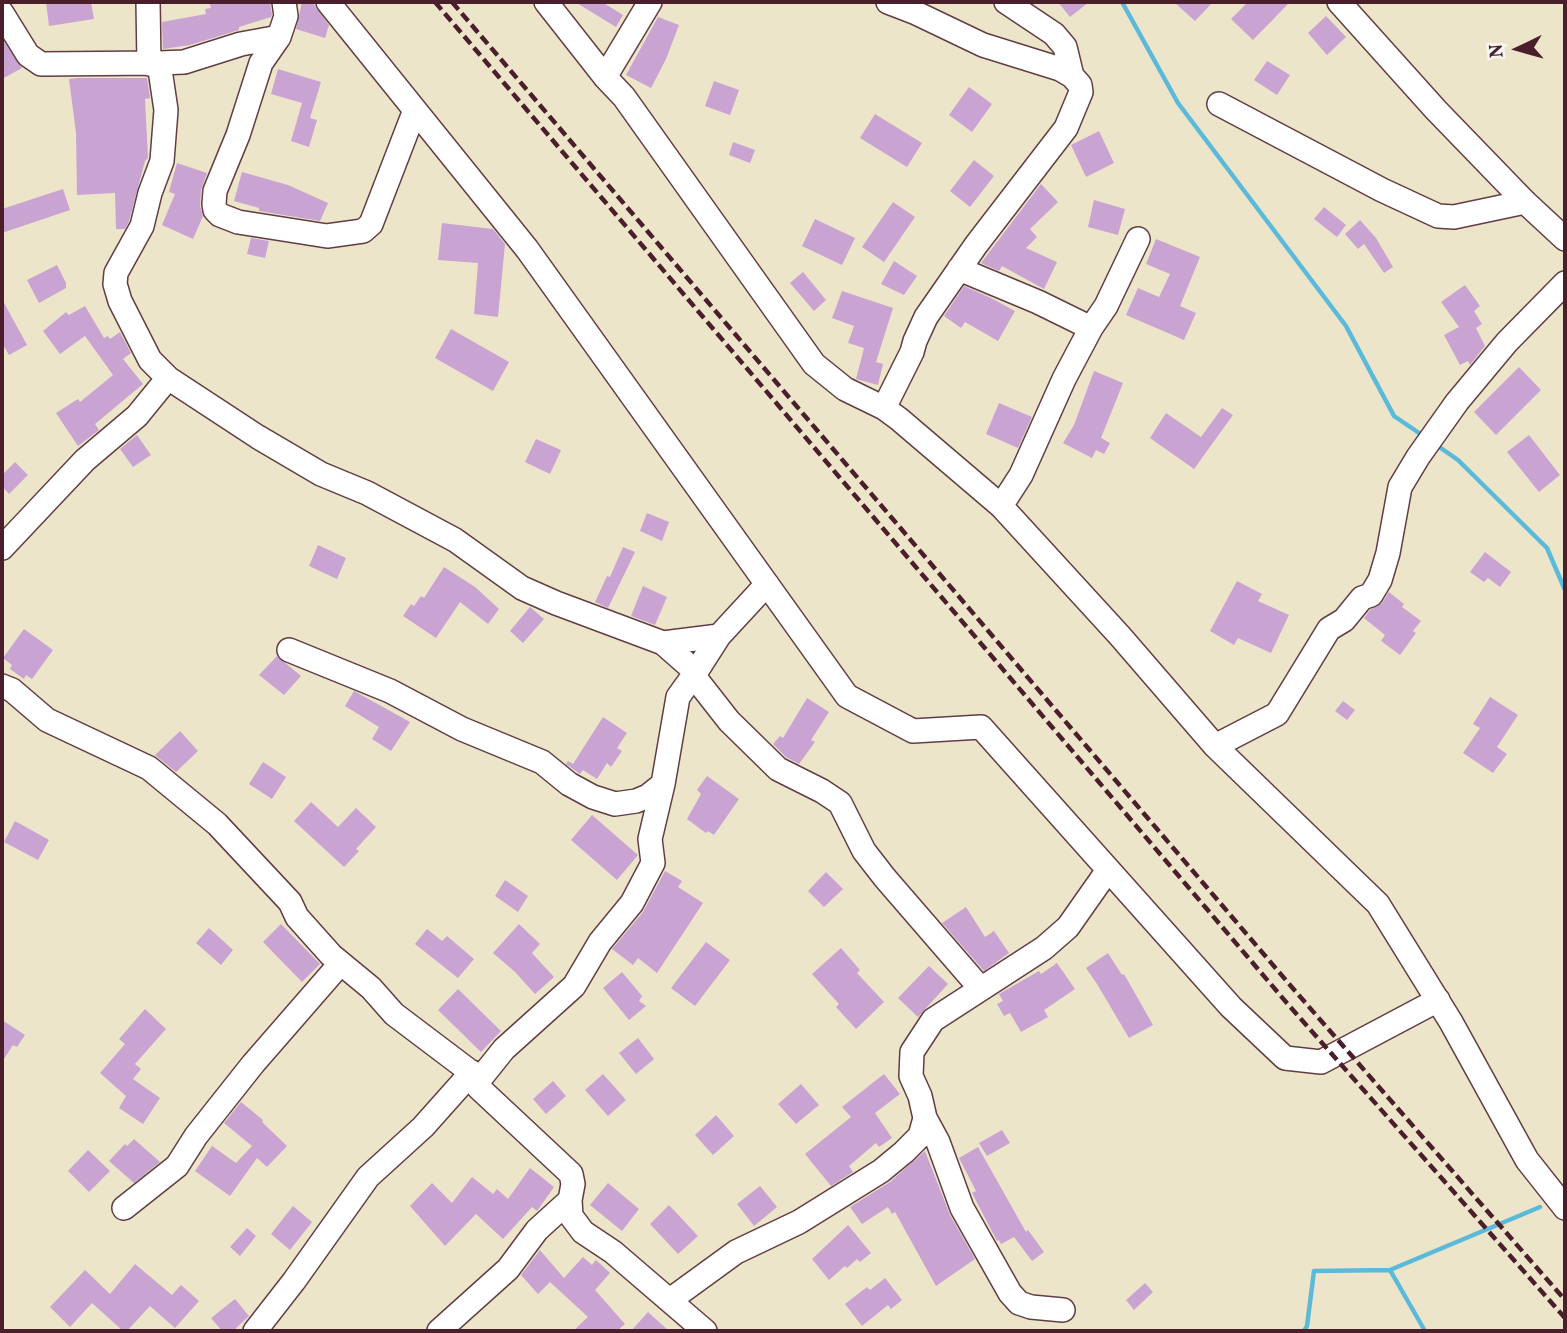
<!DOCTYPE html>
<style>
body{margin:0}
#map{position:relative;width:1567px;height:1333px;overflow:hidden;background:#ede5ca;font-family:Vollkorn,serif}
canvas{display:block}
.frame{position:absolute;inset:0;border:4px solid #4a1f2b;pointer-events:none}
.north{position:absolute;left:1483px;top:14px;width:70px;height:70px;-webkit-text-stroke:5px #f6f6f2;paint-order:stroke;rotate:265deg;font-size:19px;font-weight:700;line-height:28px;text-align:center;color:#4a1f2b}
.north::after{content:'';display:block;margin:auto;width:24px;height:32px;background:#4a1f2b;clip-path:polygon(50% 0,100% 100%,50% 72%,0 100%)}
</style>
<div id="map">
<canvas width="1567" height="1333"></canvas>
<div class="frame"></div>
<div class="north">N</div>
</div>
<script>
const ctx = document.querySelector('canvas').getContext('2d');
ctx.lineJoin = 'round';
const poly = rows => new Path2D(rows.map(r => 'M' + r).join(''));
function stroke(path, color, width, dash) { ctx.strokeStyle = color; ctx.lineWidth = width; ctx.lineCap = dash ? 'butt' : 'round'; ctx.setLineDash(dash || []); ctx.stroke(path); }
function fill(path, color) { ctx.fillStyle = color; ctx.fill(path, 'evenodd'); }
const stream = poly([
 [1122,2,1178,103,1346,326,1394,416,1425,437],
 [1435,444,1458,460,1547,548,1565,590],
 [1390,1270,1425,1331],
 [1304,1331,1307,1326,1314,1271,1390,1270,1540,1207]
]);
const building = poly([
 [46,2,91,2,94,19,49,26],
 [209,2,270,2,272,15,271,17,239,27,239,30,190,45,163,49,162,22,206,14,205,9,211,8],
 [302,2,312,2,329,25,325,38,296,29],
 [575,2,602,2,623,15,616,27],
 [1058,2,1089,2,1070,17],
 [1174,2,1213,2,1195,21],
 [1248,2,1290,2,1253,40,1231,19],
 [1326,16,1346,37,1327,55,1308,33],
 [658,17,679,25,666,59,651,88,626,75],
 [2,39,22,68,2,79],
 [1267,61,1290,75,1277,95,1254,80],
 [278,69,321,82,310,118,317,120,309,147,291,141,302,103,271,94],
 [78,78,147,78,150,98,145,99,148,158,145,161,129,221,125,229,116,229,115,193,77,195,76,133,69,79],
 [714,81,739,90,730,115,705,106],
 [969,87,992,104,972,132,949,115],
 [875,114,922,143,907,167,860,138],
 [1099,131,1114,163,1086,177,1071,145],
 [733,142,755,150,750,163,729,155],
 [974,160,994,176,970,207,950,191],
 [177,163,207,173,201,190,200,206,203,216,193,239,162,225,175,194,169,192],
 [242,172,288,185,328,203,320,221,259,211,259,208,234,201],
 [1041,184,1058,202,1030,229,1037,237,1026,248,1057,262,1044,289,1002,266,999,271,981,263],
 [63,189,70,210,2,233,2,209],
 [1094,200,1125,209,1118,235,1088,227],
 [893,202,915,217,884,262,862,247],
 [1324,207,1346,225,1337,237,1314,219],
 [815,219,855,238,842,265,802,246],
 [1360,220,1376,238,1393,267,1384,273,1364,244,1358,249,1345,234],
 [442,223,493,229,505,244,498,317,474,314,478,263,438,260],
 [251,238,269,241,265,258,247,254],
 [1156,239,1200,257,1180,306,1196,313,1184,340,1126,315,1138,288,1159,297,1170,274,1146,264],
 [894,261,917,276,904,295,881,284],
 [57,265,66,283,66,288,39,303,27,280],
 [803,272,826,300,814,311,790,283],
 [1465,285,1480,306,1474,311,1482,324,1476,328,1485,346,1470,365,1468,361,1460,365,1444,335,1459,327,1441,302],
 [964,286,991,298,1015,311,998,341,965,322,961,328,944,316],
 [842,291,893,308,876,362,883,364,878,385,856,379,864,348,848,343,854,326,832,318],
 [2,299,27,345,9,355,2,343],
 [85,306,104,338,108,336,110,339,120,332,131,353,123,359,143,384,95,424,99,430,78,446,56,413,78,399,80,402,113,375,85,336,60,354,43,331,66,312,69,315],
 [451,329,509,362,493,391,435,358],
 [1519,367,1541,390,1496,435,1474,412],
 [1094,371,1123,383,1101,438,1110,443,1104,454,1096,450,1092,458,1063,443,1074,425],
 [999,403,1032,417,1018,448,986,434],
 [1222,408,1233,415,1194,469,1150,438,1166,413,1201,437],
 [137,435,151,455,133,467,120,449],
 [1529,435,1560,475,1539,492,1507,452],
 [536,439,561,450,550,474,525,462],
 [15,462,28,475,9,494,2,486,2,475],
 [647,513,669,522,662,541,640,531],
 [318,545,346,558,337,579,309,566],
 [623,547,635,552,608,608,595,602,607,576,610,577],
 [1485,552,1511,572,1500,587,1488,578,1484,582,1470,572],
 [444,567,475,587,499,609,488,624,460,602,436,638,403,616,411,604,414,606,421,596,424,598],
 [1237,581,1262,594,1258,601,1289,615,1271,653,1238,638,1234,645,1210,631],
 [643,586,667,597,655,625,631,616],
 [1389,592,1404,604,1402,607,1421,621,1413,631,1416,633,1400,655,1381,641,1385,635,1364,618,1370,610,1382,603],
 [530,607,544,619,523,643,510,631],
 [24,629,53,650,32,679,26,675,24,679,10,669,12,665,3,658],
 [277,656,301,676,284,695,259,675],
 [354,691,410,722,391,751,372,739,379,727,345,706],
 [1490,697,1518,715,1497,747,1507,754,1493,773,1463,753,1480,728,1473,724],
 [807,698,829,712,811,740,815,742,799,764,786,757,773,744,780,736,783,738],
 [1343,701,1355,710,1347,720,1335,711],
 [603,717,627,733,617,748,622,751,611,767,607,763,597,779,583,770,580,774,566,764,568,761,573,764],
 [180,731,198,751,176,772,155,755],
 [263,762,286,777,272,799,249,784],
 [707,776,739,799,714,835,708,831,706,833,687,819,701,794,697,790],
 [311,802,338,827,356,808,376,827,356,849,359,851,344,867,294,821],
 [592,815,638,855,617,880,571,840],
 [15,821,49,840,38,860,4,842],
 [665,871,682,881,678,887,703,903,657,973,638,958,633,965,612,949,643,912],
 [826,872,843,889,824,907,808,891],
 [505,880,528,896,518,912,495,896],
 [966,907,985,937,994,931,1009,953,984,971,942,923],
 [281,924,320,964,302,982,263,942],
 [519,924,540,944,532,953,554,977,535,994,515,972,493,953],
 [209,928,233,950,221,965,196,943],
 [427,929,442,941,447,936,474,959,458,978,415,944],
 [706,942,730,960,695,1006,671,988],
 [841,948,860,970,857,973,884,1002,856,1029,836,1007,839,1004,812,974],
 [1108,953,1122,975,1124,974,1153,1025,1129,1038,1097,984,1086,968],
 [1057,963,1075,989,1044,1010,1048,1017,1021,1032,1010,1013,1004,1016,997,1004,1003,1001,999,994,1039,971,1041,974],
 [929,966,948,984,918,1017,898,998],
 [622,972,642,996,639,1001,646,1006,629,1020,603,988],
 [458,989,501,1031,481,1052,438,1010],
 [145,1009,166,1029,135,1064,141,1069,133,1079,160,1098,143,1124,119,1108,126,1096,100,1073,125,1044,119,1039],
 [2,1020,25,1035,17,1047,13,1045,2,1062],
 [638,1038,654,1059,636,1074,619,1053],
 [603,1074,626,1100,608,1116,585,1090],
 [884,1074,900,1094,875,1113,892,1138,879,1147,876,1143,849,1166,853,1172,831,1186,805,1154,851,1117,842,1107],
 [553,1081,566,1096,546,1114,533,1099],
 [801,1084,819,1105,796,1124,778,1104],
 [241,1102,263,1120,262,1122,287,1146,267,1167,257,1158,230,1196,195,1171,212,1146,236,1163,252,1146,224,1123],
 [716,1115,734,1136,713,1155,695,1135],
 [1002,1130,1010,1143,987,1156,979,1143],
 [134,1139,160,1162,134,1183,109,1161,125,1144,127,1146],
 [978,1147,1026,1232,1028,1230,1044,1252,1032,1261,1014,1237,1001,1244,999,1240,997,1241,972,1193,976,1191,959,1158],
 [88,1150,110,1171,89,1192,68,1171],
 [925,1151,950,1215,975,1259,936,1286,895,1212,892,1214,888,1207,862,1224,850,1207,890,1182],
 [530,1168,554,1187,537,1211,532,1207,503,1239,476,1214,445,1246,410,1206,432,1183,452,1203,472,1177,493,1194,497,1189,508,1199],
 [608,1183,639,1209,622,1231,590,1205],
 [760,1186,777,1207,754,1226,737,1204],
 [669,1205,698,1236,678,1254,650,1224],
 [293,1206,312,1222,290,1250,271,1234],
 [848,1225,871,1253,860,1262,857,1259,847,1268,845,1266,829,1280,812,1259],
 [247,1228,256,1236,240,1256,230,1247],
 [540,1250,564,1278,583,1257,592,1265,596,1260,610,1273,595,1290,625,1324,617,1331,573,1331,588,1317,550,1282,538,1294,521,1275],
 [135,1264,172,1295,181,1285,199,1301,175,1328,150,1306,127,1331,123,1331,92,1303,70,1327,50,1307,85,1270,110,1294],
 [885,1278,902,1300,891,1309,888,1305,862,1326,845,1304,867,1287,870,1290],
 [1145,1283,1153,1292,1134,1310,1126,1300],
 [235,1299,249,1316,233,1331,222,1331,211,1318],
 [648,1312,669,1331,631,1331]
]);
const minor = poly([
 [148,2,149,64],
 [328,2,527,249,847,696,913,731,981,727,1231,1007,1285,1058,1321,1062,1438,1000],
 [546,2,605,77,624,97,814,364,845,389,884,408,899,419,1001,506,1120,636,1215,746,1378,904,1451,1022,1527,1160,1565,1208],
 [1006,2,1054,34,1065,47,1072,76],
 [1339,2,1436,110,1525,202,1565,239],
 [2,13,28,55,41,64,159,63,184,62,241,44,279,37,286,16,284,2],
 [279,37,261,63,238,135,215,191,214,204,215,210,220,215,238,222,327,236,363,231,371,224,415,110],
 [159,63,166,110,162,161,150,193,142,226,116,273,115,284,120,301,150,360,168,378,258,437,321,474,367,493,455,540,522,588,556,603,663,643,696,672,719,636,767,584],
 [605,77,650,2],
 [1219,104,1382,190,1438,216,1454,217,1525,202],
 [959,269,1038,302,1091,328],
 [884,408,912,352,915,341,926,317,976,245,1066,128,1081,92,1080,85,1072,76,1060,69,983,45,914,12,888,2],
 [1001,506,1021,475,1064,379,1091,328,1106,306,1138,239],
 [2,548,85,460,137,416,168,378],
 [663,643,719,636],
 [289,650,390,691,462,729,542,762,569,784,593,797,615,804,636,801,648,796,663,784],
 [696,672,678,697,663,784,650,839,653,863,632,903,600,942,574,986,504,1049,480,1079,479,1088,571,1174,573,1184,570,1200,571,1216,583,1232,613,1252,705,1331],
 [693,675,729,721,778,769,822,791,840,803,864,851,885,878,981,989],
 [2,686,12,690,47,720,149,768,217,824,290,902,297,917,331,955,371,988,394,1014,480,1079],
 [1215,746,1277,714,1329,629,1344,620,1362,598,1371,595,1380,580,1388,553,1400,487,1418,457,1457,402,1507,342,1565,283],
 [925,1118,938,1142,962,1208,1010,1293,1019,1303,1031,1307,1063,1310],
 [124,1208,177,1166,196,1136,253,1064,340,964],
 [670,1300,736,1252,799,1222,881,1171,904,1152,920,1136,925,1118,920,1096,911,1076,912,1052,933,1020,1044,948,1068,927,1108,870],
 [255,1331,294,1281,368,1177,423,1127,472,1072],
 [439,1331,508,1269,537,1230,570,1200]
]);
const rail = poly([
 [435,2,1286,1002,1565,1318],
 [452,2,1296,992,1565,1300]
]);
stroke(stream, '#5bbad9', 4.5);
fill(building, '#c9a4d2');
stroke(minor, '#623d43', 26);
stroke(minor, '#fff', 23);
stroke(rail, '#4a1f2b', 4.5, [10, 5]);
</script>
